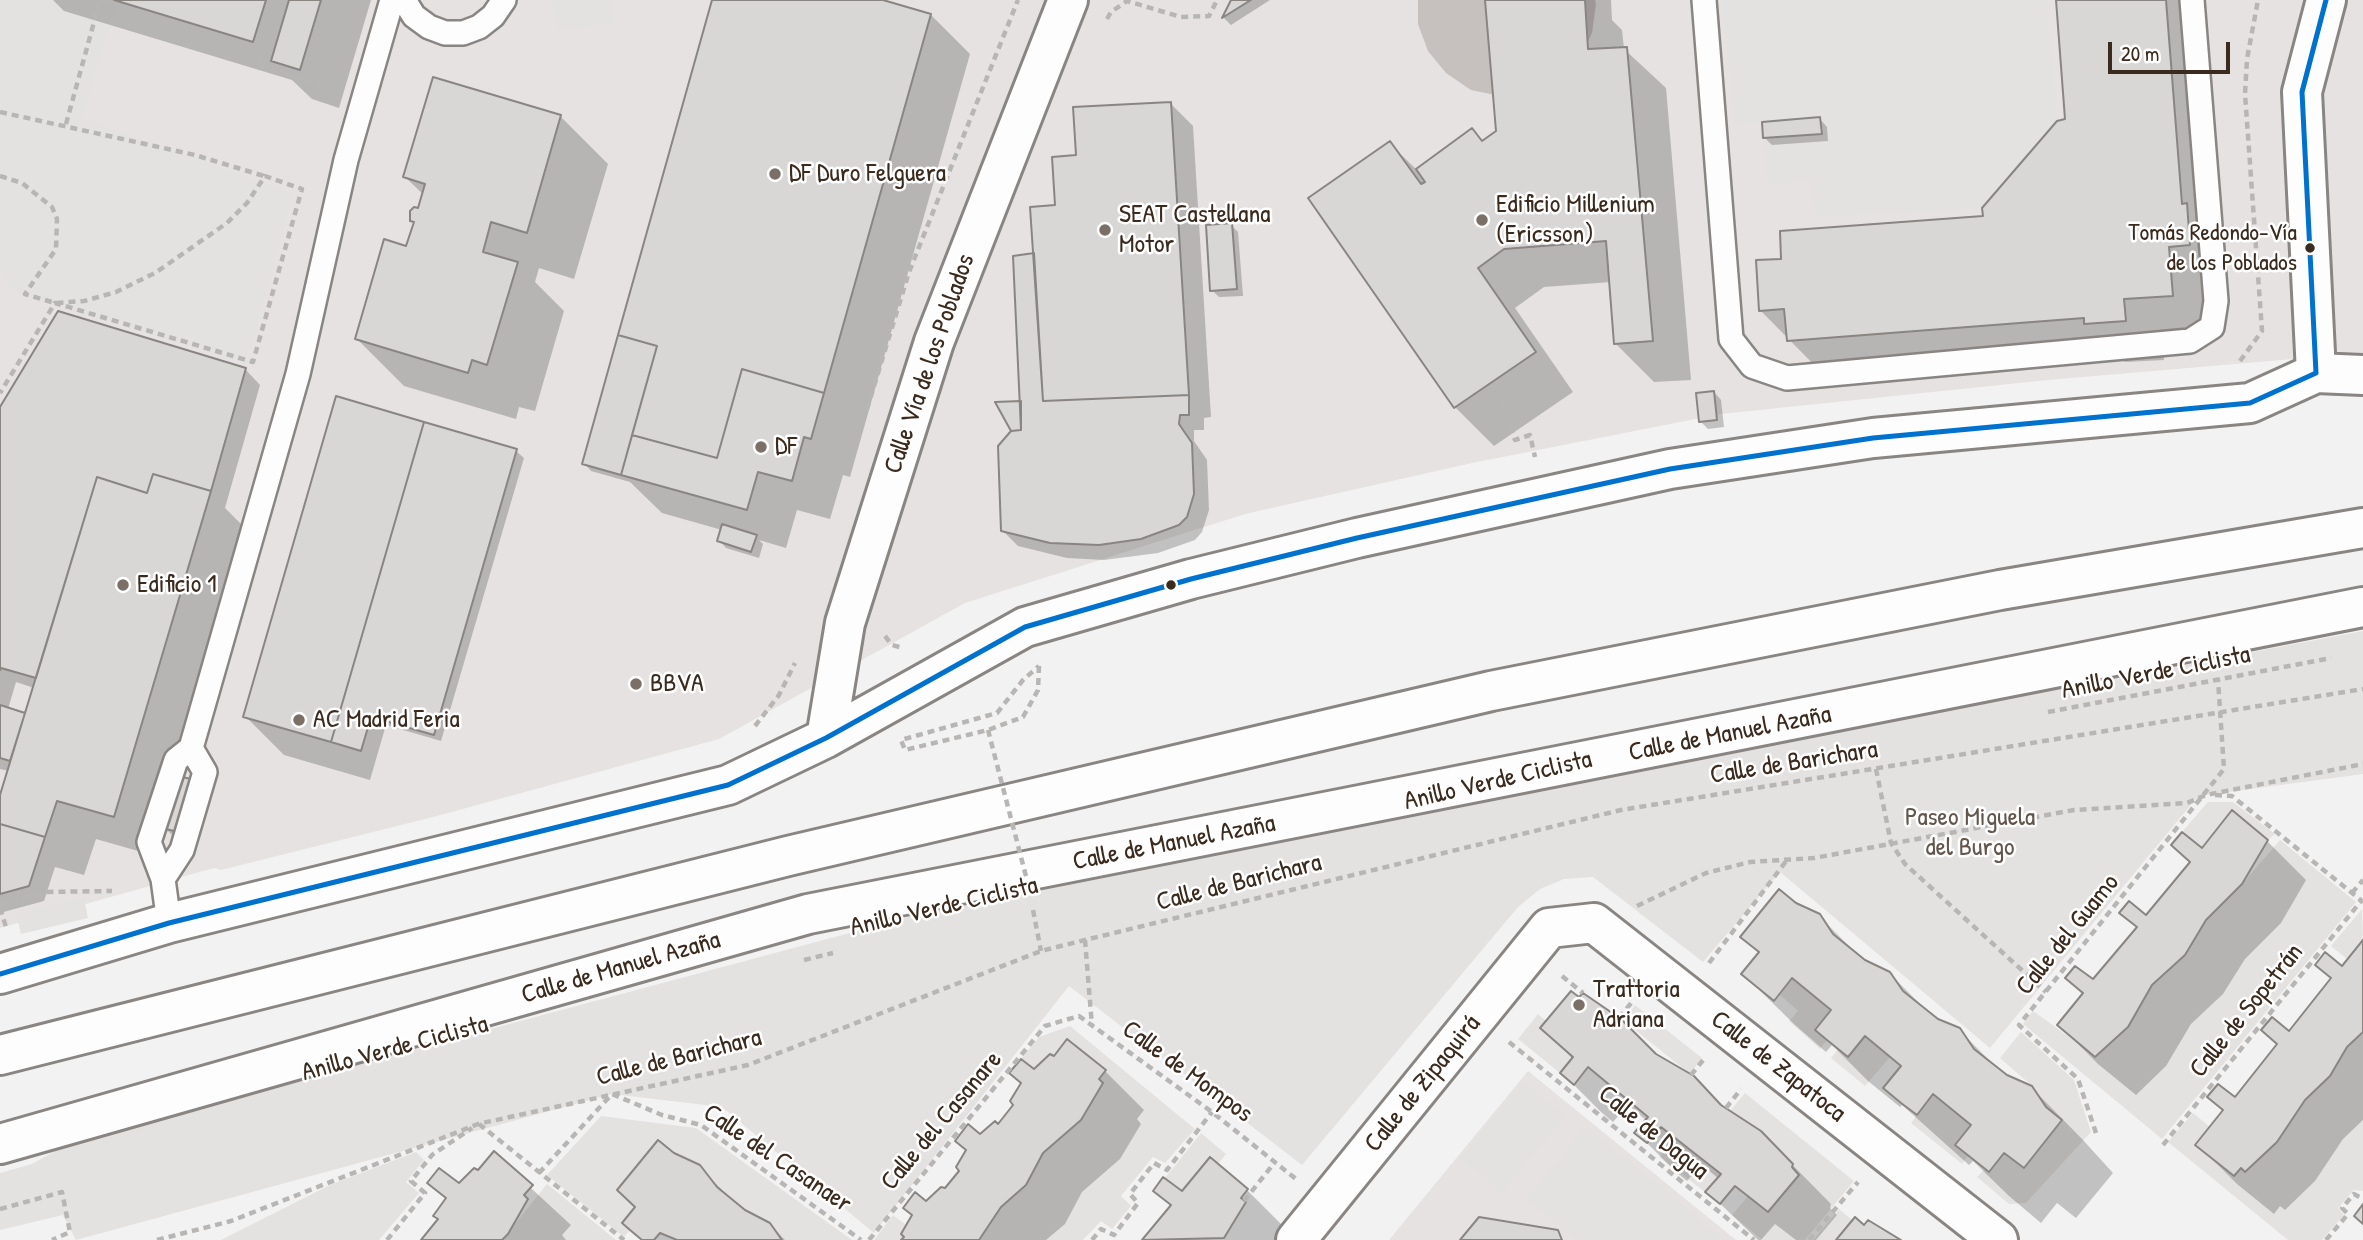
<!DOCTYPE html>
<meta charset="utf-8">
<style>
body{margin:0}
#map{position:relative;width:2363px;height:1240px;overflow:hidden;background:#f3f2f2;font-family:"Patrick Hand",sans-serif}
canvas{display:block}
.scale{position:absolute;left:2108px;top:42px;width:122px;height:32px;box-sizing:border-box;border:4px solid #3b2a1e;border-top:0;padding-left:9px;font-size:21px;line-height:24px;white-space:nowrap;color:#3b2a1e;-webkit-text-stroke:5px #fff;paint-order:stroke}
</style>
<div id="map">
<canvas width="2363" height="1240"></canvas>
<div class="scale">20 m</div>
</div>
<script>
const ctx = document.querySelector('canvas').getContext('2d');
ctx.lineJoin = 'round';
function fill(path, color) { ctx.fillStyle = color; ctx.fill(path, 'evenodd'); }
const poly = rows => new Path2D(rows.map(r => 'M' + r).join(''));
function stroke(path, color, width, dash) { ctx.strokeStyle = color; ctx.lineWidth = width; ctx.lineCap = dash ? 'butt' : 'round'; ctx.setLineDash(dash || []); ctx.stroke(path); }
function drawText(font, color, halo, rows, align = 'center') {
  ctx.font = font + ' "Patrick Hand",sans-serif'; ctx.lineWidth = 5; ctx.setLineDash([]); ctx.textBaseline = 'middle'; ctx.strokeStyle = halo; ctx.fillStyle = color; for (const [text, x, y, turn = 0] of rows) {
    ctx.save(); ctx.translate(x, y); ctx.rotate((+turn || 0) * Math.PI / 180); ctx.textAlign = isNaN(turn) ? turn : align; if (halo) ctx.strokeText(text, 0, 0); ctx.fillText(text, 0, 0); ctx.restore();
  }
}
const built = poly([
 [0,0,2363,0,2363,353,2048,380,1721,414,1472,463,1245,514,965,603,719,739,437,816,221,870,214,868,0,928],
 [1528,1071,1736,1240,1389,1240]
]);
const green = poly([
 [0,0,94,0,115,7,82,118,293,194,246,364,15,292,0,269],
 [553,0,611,0,614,23,557,31],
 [1722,0,2047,0,2057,121,1982,208,1815,217,1811,180,1768,185,1763,138,1821,134,1820,118,1735,124],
 [2363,631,2363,774,2206,795,2205,792,2194,801,1990,1048,1780,872,1703,962,1593,877,1564,879,1540,889,1518,907,1302,1165,1171,1064,1166,1065,1165,1060,1069,986,874,1233,722,1107,612,1094,76,1240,63,1215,0,1230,0,1173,32,1164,75,1140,988,896,2056,660,2062,688],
 [2208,802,2233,802,2275,834,2268,840,2232,811,2202,848,2182,832],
 [2280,840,2356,902,2162,1139,2023,1024,2033,1011,2096,1056,2128,1027,2152,985,2184,955,2206,920,2242,884],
 [84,898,88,918,21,934,16,914],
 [2362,909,2363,940,2347,959,2331,946],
 [1792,978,1831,1010,1815,1030,1827,1040,1820,1049,1789,1021,1798,1011,1780,995],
 [1635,1005,1702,1058,1690,1074,1624,1021],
 [1538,1014,1546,1021,1540,1029,1573,1057,1560,1073,1518,1039],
 [1070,1026,1195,1129,1165,1163,1153,1157,1121,1196,1131,1206,1112,1229,1101,1221,1083,1240,979,1240,1001,1207,1026,1185,1043,1153,1081,1120,1103,1084,1099,1079,1106,1070,1068,1039,1054,1056,1034,1069,1021,1059,1039,1037],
 [2021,1032,2074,1080,2091,1132,2026,1203,2009,1204,1977,1177,1985,1169,1989,1172,2004,1153,2024,1168,2062,1120,2046,1107,2032,1086,2000,1058],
 [2363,1032,2363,1191,2354,1190,2338,1208,2344,1215,2322,1240,2288,1240,2168,1142,2193,1113,2210,1127,2246,1172,2277,1142,2305,1100,2331,1075,2347,1047],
 [1865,1036,1890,1057,1865,1086,1831,1058,1838,1049,1848,1057],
 [1523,1082,1565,1116,1502,1192,1461,1158],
 [1745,1093,1854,1181,1805,1240,1762,1240,1732,1215,1748,1196,1768,1212,1793,1163,1761,1131,1730,1111],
 [1933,1094,1971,1125,1955,1145,1968,1156,1962,1164,1911,1123],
 [601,1116,696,1128,852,1240,782,1240,770,1223,745,1210,717,1187,700,1165,674,1153,658,1140,617,1190,635,1207,622,1223,630,1230,624,1237,547,1175],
 [1586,1126,1725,1240,1577,1240,1527,1199],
 [1661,1127,1721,1174,1705,1192,1659,1157,1669,1147,1656,1133],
 [1201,1133,1226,1154,1218,1164,1209,1158,1182,1191,1165,1178],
 [416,1152,424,1160,406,1182,419,1193,379,1240,221,1240,330,1185],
 [547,1184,616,1240,502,1240],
 [1839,1209,1852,1220,1836,1240,1813,1240],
 [893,1215,906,1225,901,1233,904,1237,901,1240,874,1240]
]);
const water = poly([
 [1418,0,1595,0,1596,4,1592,33,1579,60,1500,96,1471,90,1446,73,1428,51,1418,24]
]);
const shadow = poly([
 [53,0,371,0,339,108,312,99,292,80,64,11],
 [714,0,876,0,931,15,970,54,850,477,843,475,830,519,797,510,786,548,759,540,763,544,759,558,726,548,719,540,722,530,662,513,630,482,591,471,584,463],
 [1233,0,1270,0,1231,25,1224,18],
 [1487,0,1611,0,1612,20,1622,30,1624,49,1666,88,1691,380,1654,382,1615,343,1611,282,1544,287,1515,308,1573,392,1494,446,1455,407,1390,144,1417,170,1472,130,1484,142,1497,132],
 [2057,0,2202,0,2220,238,2225,243,2228,283,2207,285,2211,334,2162,338,2164,360,2125,362,2119,357,1828,379,1761,311,1783,261,1985,217,2067,121],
 [434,80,561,117,608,164,574,279,539,268,535,282,564,311,535,411,519,407,516,419,404,386,357,339,408,248,424,195,405,177],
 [1170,103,1193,126,1211,417,1204,418,1204,430,1194,430,1194,441,1207,460,1209,510,1202,532,1195,540,1158,553,1104,560,1067,558,1018,546,1002,530,1013,431,1021,403,1035,255,1078,157],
 [1820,119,1827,127,1828,141,1772,145,1765,138],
 [1231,225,1238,232,1243,296,1219,297,1212,290],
 [59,313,245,369,260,385,225,508,249,532,152,855,96,839,84,875,55,867,44,901,0,913,0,798,9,771,0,769,0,411],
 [16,682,34,688,26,715,8,709],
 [1714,392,1721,400,1724,427,1708,429,1700,421],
 [516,451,524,458,441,741,386,725,370,780,284,755,245,716],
 [194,782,186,838,172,835,164,827],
 [2267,841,2306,880,2281,923,2245,959,2223,994,2191,1024,2166,1066,2136,1095,2098,1064,2059,1025,2083,995,2067,978,2093,982,2138,928,2122,912,2146,917,2191,863,2173,845,2202,851],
 [1795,904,1819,916,1864,961,1889,973,1937,1021,1959,1030,2006,1077,2031,1087,2083,1140,2113,1173,2076,1218,2057,1203,2041,1223,2009,1196,1973,1161,1969,1165,1902,1105,1900,1107,1868,1081,1832,1045,1826,1052,1795,1025,1743,974,1760,953,1743,936],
 [2363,943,2363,1120,2343,1139,2315,1181,2285,1210,2280,1206,2274,1214,2237,1184,2198,1145,2224,1112,2209,1097,2235,1100,2332,980,2317,965,2342,968],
 [1542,1028,1655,1056,1724,1109,1760,1132,1831,1204,1830,1208,1837,1215,1816,1240,1796,1240,1775,1224,1761,1240,1758,1240,1708,1192,1719,1179,1701,1164,1687,1181,1676,1172,1637,1133,1647,1121,1628,1105,1613,1122,1601,1112,1562,1073,1573,1059],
 [1068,1041,1105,1071,1144,1110,1137,1119,1141,1124,1120,1159,1082,1192,1065,1224,1046,1240,903,1240,926,1204,945,1190,962,1171,980,1136,998,1127,1016,1105,1034,1071,1054,1058],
 [494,1154,571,1225,562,1235,566,1240,423,1240,439,1220,447,1200,429,1182,460,1185,478,1173],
 [673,1155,699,1167,744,1212,769,1224,785,1240,641,1240,624,1223],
 [1155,1190,1182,1194,1247,1190,1286,1229,1282,1240,1144,1240,1172,1207]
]);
const building = poly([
 [114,0,266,0,253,42,114,0],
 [289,0,321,0,300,70,271,61,289,0],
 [712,0,883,0,931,14,824,393,742,369,717,458,632,435,657,346,618,335,712,0],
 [1231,0,1251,0,1222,18,1231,0],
 [1485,0,1585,0,1588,49,1627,47,1653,341,1614,344,1606,241,1504,249,1478,268,1536,352,1454,408,1308,198,1390,141,1421,184,1425,182,1416,169,1472,128,1482,141,1496,131,1485,0],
 [2056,0,2166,0,2182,204,2187,203,2190,245,2169,247,2173,296,2124,299,2126,321,2084,324,2084,318,1787,341,1784,309,1759,311,1756,260,1781,259,1780,231,1983,216,1982,208,2057,121,2065,119,2056,0],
 [433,77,561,115,527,233,491,222,483,252,518,262,487,365,472,360,468,373,355,339,384,239,406,246,414,222,410,221,410,211,414,207,418,208,425,184,403,177,433,77],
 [1171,102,1189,395,1043,401,1030,207,1055,205,1052,157,1076,155,1073,107,1171,102],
 [1820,117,1822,134,1763,138,1762,122,1820,117],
 [1232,223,1237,289,1210,291,1206,225,1232,223],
 [1034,253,1043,401,1189,395,1189,415,1180,415,1179,424,1192,443,1194,494,1187,517,1179,525,1141,539,1099,545,1050,543,1001,531,998,446,1011,431,1021,430,1013,256,1034,253],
 [58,311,246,368,211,491,153,474,147,493,97,477,36,678,1,668,0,670,0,407,58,311],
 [618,335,657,346,621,475,582,464,618,335],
 [742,369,824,393,811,439,804,437,792,481,758,472,747,510,621,475,632,435,717,458,742,369],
 [1714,391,1717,420,1699,422,1696,393,1714,391],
 [336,396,424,422,331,742,243,717,336,396],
 [1021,401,1021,430,1011,431,995,402,1021,401],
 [424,422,517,449,434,735,371,717,361,751,331,742,424,422],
 [153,474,211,491,114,817,57,801,45,837,0,824,0,795,97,477,147,493,153,474],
 [722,524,757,535,751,552,717,541,722,524],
 [0,705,25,713,10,761,0,758,0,705],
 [178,776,195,780,178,832,162,828,178,776],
 [2232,810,2268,840,2242,884,2206,920,2185,955,2152,985,2128,1027,2095,1057,2057,1025,2083,993,2065,978,2075,966,2093,979,2137,927,2119,913,2129,901,2146,915,2190,862,2171,845,2182,832,2202,848,2232,810],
 [0,824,45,837,29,886,0,894,0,824],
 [1779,889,1796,903,1820,914,1833,934,1865,960,1890,972,1903,991,1938,1019,1960,1028,1974,1049,2007,1075,2032,1086,2046,1107,2062,1120,2024,1168,2004,1153,1989,1172,1955,1145,1971,1125,1933,1094,1917,1115,1901,1103,1883,1088,1901,1066,1865,1036,1848,1057,1827,1040,1815,1030,1831,1010,1792,978,1774,1001,1741,974,1759,952,1740,937,1779,889],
 [2363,940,2363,1032,2347,1047,2330,1076,2305,1100,2277,1142,2245,1172,2241,1168,2234,1176,2195,1145,2223,1110,2207,1097,2218,1084,2235,1097,2277,1044,2261,1030,2272,1017,2289,1031,2331,978,2315,965,2325,952,2342,966,2363,940],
 [1571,991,1579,997,1583,993,1621,1019,1656,1054,1694,1076,1721,1105,1761,1131,1793,1164,1792,1167,1799,1175,1768,1212,1735,1186,1720,1204,1705,1192,1721,1174,1661,1127,1647,1143,1634,1133,1648,1117,1588,1067,1574,1085,1560,1073,1573,1057,1540,1028,1571,991],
 [1067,1039,1106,1070,1099,1079,1103,1083,1081,1120,1043,1153,1026,1185,1001,1207,979,1240,901,1240,904,1237,901,1234,912,1215,903,1208,915,1192,926,1201,941,1187,945,1188,959,1171,956,1167,966,1150,955,1141,968,1124,980,1134,995,1121,998,1124,1013,1105,1010,1101,1021,1083,1009,1073,1021,1059,1034,1069,1050,1054,1054,1056,1067,1039],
 [658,1140,674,1153,700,1165,717,1187,745,1210,770,1223,782,1240,677,1240,660,1233,654,1240,642,1240,630,1230,622,1223,635,1207,617,1190,658,1140],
 [494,1151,533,1185,524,1195,528,1199,508,1234,502,1240,421,1240,438,1219,433,1216,446,1198,427,1183,439,1168,459,1183,474,1168,478,1170,494,1151],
 [1210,1157,1248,1189,1241,1198,1246,1202,1224,1238,1142,1240,1171,1205,1153,1191,1163,1177,1182,1191,1210,1157],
 [2363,1204,2363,1224,2354,1216,2363,1204],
 [1479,1217,1558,1230,1562,1240,1460,1240,1479,1217],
 [1855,1217,1864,1225,1868,1220,1901,1240,1836,1240,1855,1217]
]);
const path = poly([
 [1107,19,1111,12,1127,1,1181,17,1209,16,1217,0],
 [261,56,258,66,333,88],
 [0,112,195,155,264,176],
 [66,124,99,4],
 [0,176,22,183,52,207,57,219,56,249,25,294,55,303,84,301,116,292,155,273,227,223,247,203,265,176,302,189,253,362,55,303,0,393],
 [2240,361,2262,331,2245,94,2247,59,2258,0],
 [1502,404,1515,440,1530,435,1535,457],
 [867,409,909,272,1018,0],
 [885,636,892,645,903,648],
 [1039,666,1038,690,1023,717,988,730,905,750,901,740,997,713,1023,680,1039,666],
 [2048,712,2331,658],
 [755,726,779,695,795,663],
 [1876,769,1891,843,1905,864,2046,992],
 [2215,795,2232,796,2362,901],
 [2352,893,2363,880],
 [0,904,45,892,112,891],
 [1637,906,1706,873,1750,862,1814,858,2074,810,2187,803,2206,795,2363,764],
 [0,908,7,930],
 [1033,910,1041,951],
 [1085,940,1092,1026],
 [804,960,833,953],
 [1709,963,1787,860],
 [1562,976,1583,993],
 [1619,1018,1632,1002],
 [1509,1042,1754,1240],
 [1691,1075,1704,1059],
 [1726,1108,1741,1089],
 [479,1124,624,1240],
 [2096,1133,2078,1079,2019,1025,2224,769,2218,680],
 [2163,1145,2362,900],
 [539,1173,612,1094,662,1115,701,1125,861,1240],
 [1244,1201,1275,1162],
 [0,1209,62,1192,70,1232,52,1240],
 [157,1240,231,1221,478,1124,748,1065,1041,951,1085,940,1621,810,2363,689],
 [387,1240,425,1193,411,1181,432,1155,472,1128],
 [869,1240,1045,1026,1079,1016,1212,1112,1296,1179],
 [1092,1240,1101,1229,1114,1235,1138,1203,1130,1194,1154,1163,1167,1170,1212,1112],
 [1809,1240,1858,1182],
 [2326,1240,2348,1214,2342,1208,2354,1194,2363,1199]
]);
const service = poly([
 [404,0,414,16,429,27,445,33,463,33,479,27,493,16,504,0],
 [1704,0,1731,339,1752,366,1787,378,2190,341,2212,327,2216,301,2192,0],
 [163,879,182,850,205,772,191,748],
 [169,923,163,879,149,842,176,760,191,748,298,374,346,160,392,0]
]);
const minor = poly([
 [2316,373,2302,92,2326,0],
 [826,738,845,623,934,342,1068,0],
 [0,974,169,923,728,785,826,738,1025,627,1191,579,1357,538,1670,469,1873,438,2250,403,2316,373,2363,375],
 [1296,1240,1549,928,1594,923,1998,1240]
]);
const motorway = poly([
 [0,1055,788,856,1491,691,2000,590,2363,528],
 [0,1144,808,914,2363,607]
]);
const pathBridge = poly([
 [988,730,1028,884]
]);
const bus1 = poly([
 [2316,373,2302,92,2326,0],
 [0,974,169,923,728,785,826,738,1025,627,1191,579,1357,538,1670,469,1873,438,2250,403,2316,373]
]);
const markers = [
 [775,174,7,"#7b7068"],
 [1482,220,7,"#7b7068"],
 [1105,230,7,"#7b7068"],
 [2310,248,6,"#3b2a1e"],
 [761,447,7,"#7b7068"],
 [123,585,7,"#7b7068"],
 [1171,585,6,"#3b2a1e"],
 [636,684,7,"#7b7068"],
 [299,720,7,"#7b7068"],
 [1579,1005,7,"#7b7068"]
];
const busNames = [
 ["Tomás Redondo-Vía",2297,234],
 ["de los Poblados",2297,264]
];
const poiNames = [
 ["DF Duro Felguera",789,174],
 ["Edificio Millenium",1496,205],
 ["(Ericsson)",1496,235],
 ["SEAT Castellana",1119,215],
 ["Motor",1119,245],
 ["DF",775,447],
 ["Edificio 1",137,585],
 ["BBVA",650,684],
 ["AC Madrid Feria",313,720],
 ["Trattoria",1593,990],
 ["Adriana",1593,1020]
];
const streetNames = [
 ["Calle Vía de los Poblados",930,364,-71],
 ["Anillo Verde Ciclista",2156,673,-11],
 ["Calle de Manuel Azaña",1730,734,-11],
 ["Calle de Barichara",1794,763,-9],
 ["Anillo Verde Ciclista",1498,781,-13],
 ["Calle de Manuel Azaña",1174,843,-11],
 ["Calle de Barichara",1239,883,-14],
 ["Anillo Verde Ciclista",944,907,-13],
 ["Calle del Guamo",2068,935,-51],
 ["Calle de Manuel Azaña",621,968,-16],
 ["Calle de Sopetrán",2247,1011,-51],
 ["Anillo Verde Ciclista",395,1049,-15],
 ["Calle de Barichara",679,1058,-14],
 ["Calle de Zapatoca",1778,1067,38],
 ["Calle de Mompos",1187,1072,36],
 ["Calle de Zipaquirá",1423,1084,-51],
 ["Calle del Casanare",942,1121,-50],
 ["Calle de Dagua",1653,1133,39],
 ["Calle del Casanaer",777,1159,34]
];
const parkNames = [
 ["Paseo Miguela",1970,818],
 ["del Burgo",1970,848]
];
fill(built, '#e5e2e1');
fill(green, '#e4e2e0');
fill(water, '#c6c0be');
fill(shadow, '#0003');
fill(building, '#d9d7d6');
stroke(building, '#898582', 2);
stroke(service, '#898582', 28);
stroke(minor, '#898582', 44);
stroke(motorway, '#898582', 44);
stroke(path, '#b8b6b4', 4.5, [7, 5]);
stroke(service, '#fdfdfd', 23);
stroke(minor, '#fdfdfd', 38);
stroke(motorway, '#fdfdfd', 38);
stroke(pathBridge, '#b8b6b4', 4.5, [7, 5]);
stroke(bus1, '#0072ce', 5);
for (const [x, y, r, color] of markers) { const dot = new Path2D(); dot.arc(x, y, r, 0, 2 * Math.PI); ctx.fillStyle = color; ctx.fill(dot); stroke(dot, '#fff', 2.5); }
drawText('24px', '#3b2a1e', '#fff', busNames, 'right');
drawText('26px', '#3b2a1e', '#fff', poiNames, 'left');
drawText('26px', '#3b2a1e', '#fff', streetNames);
drawText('26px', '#62554b', '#fff', parkNames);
</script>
